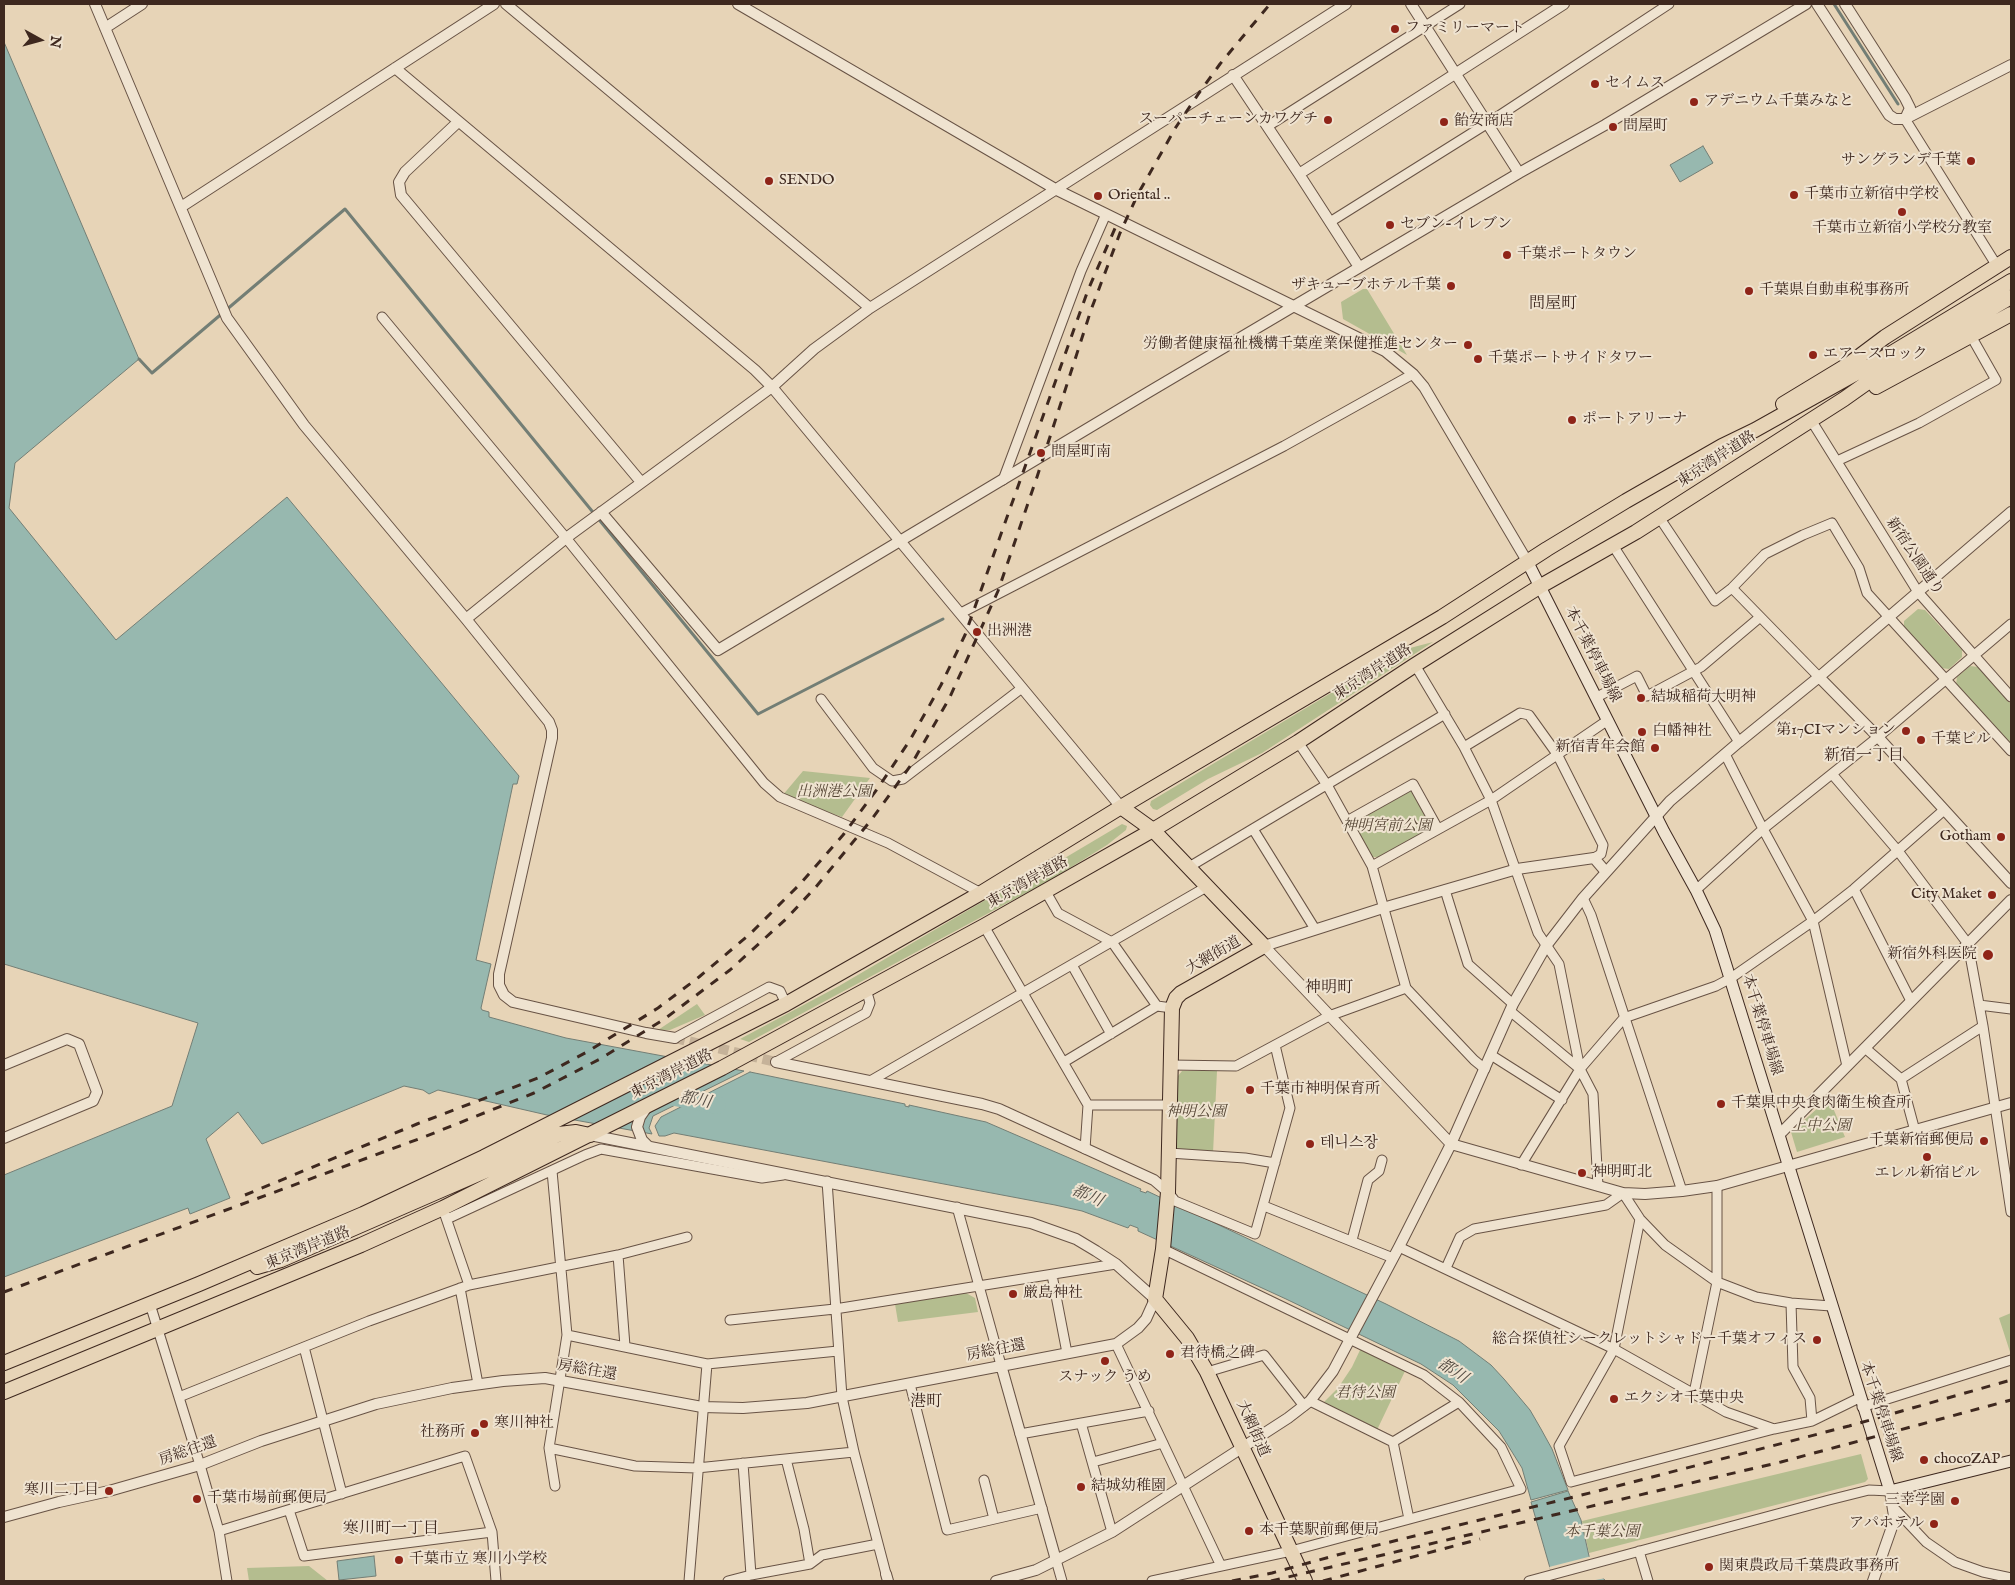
<!DOCTYPE html>
<meta charset="utf-8">
<style>
body{margin:0}
#map{position:relative;width:2015px;height:1585px;overflow:hidden;background:#e7d4b7;font-family:"IM FELL English",serif}
canvas{display:block}
.frame{position:absolute;inset:0;border:5px solid #3e281f;pointer-events:none}
.north{position:absolute;left:15px;top:15px;width:50px;height:50px;-webkit-text-stroke:4px #efe3d0;paint-order:stroke;rotate:97deg;font-size:14px;font-weight:700;line-height:20px;text-align:center;color:#3e281f}
.north::after{content:'';display:block;margin:auto;width:18px;height:22px;background:#3e281f;clip-path:polygon(50% 0,100% 100%,50% 72%,0 100%)}
</style>
<div id="map">
<canvas width="2015" height="1585"></canvas>
<div class="frame"></div>
<div class="north">N</div>
</div>
<script>
const ctx = document.querySelector('canvas').getContext('2d');
ctx.lineJoin = 'round';
function fill(path, color) { ctx.fillStyle = color; ctx.fill(path, 'evenodd'); }
const poly = rows => new Path2D(rows.map(r => 'M' + r).join(''));
function stroke(path, color, width, dash) { ctx.strokeStyle = color; ctx.lineWidth = width; ctx.lineCap = dash ? 'butt' : 'round'; ctx.setLineDash(dash || []); ctx.stroke(path); }
function drawText(font, color, halo, rows, align = 'center') {
  ctx.font = font + ' "IM FELL English","Noto Serif JP","Noto Serif KR",serif'; ctx.lineWidth = 4; ctx.setLineDash([]); ctx.textBaseline = 'middle'; ctx.strokeStyle = halo; ctx.fillStyle = color; for (const [text, x, y, turn = 0] of rows) {
    ctx.save(); ctx.translate(x, y); ctx.rotate((+turn || 0) * Math.PI / 180); ctx.textAlign = isNaN(turn) ? turn : align; if (halo) ctx.strokeText(text, 0, 0); ctx.fillText(text, 0, 0); ctx.restore();
  }
}
const green = poly([
 [1363,289,1367,289,1407,355,1343,319,1341,302],
 [1918,609,1925,610,1962,650,1962,657,1949,669,1941,668,1904,628,1904,621],
 [1433,642,1262,753,1208,779,1157,810,1153,809,1150,805,1151,801,1391,657,1410,648],
 [1970,666,1978,667,2011,704,2011,744,1956,685,1957,677],
 [803,771,870,778,842,817,782,796],
 [1409,790,1413,791,1432,825,1431,828,1378,857,1371,857,1353,826,1354,820],
 [1122,824,1127,826,1126,830,1107,845,1052,879,749,1042,740,1039,839,986,994,895,1053,865],
 [697,1004,705,1015,670,1030,658,1030],
 [1182,1071,1217,1071,1213,1153,1176,1150,1178,1076],
 [1829,1098,1845,1137,1797,1152,1791,1132],
 [966,1293,975,1298,978,1312,898,1322,895,1304],
 [2011,1313,2011,1355,1999,1318],
 [1361,1348,1406,1369,1377,1430,1323,1403,1338,1388,1352,1367],
 [1861,1454,1868,1479,1865,1482,1589,1553,1582,1521],
 [309,1566,328,1581,249,1581,247,1568]
]);
const water = poly([
 [4,42,139,359,15,463,9,508,116,640,287,497,519,776,517,784,513,784,476,960,491,964,481,1008,482,1010,489,1012,489,1017,566,1038,744,1071,653,1116,649,1128,652,1134,547,1115,438,1090,429,1094,423,1090,404,1086,262,1144,238,1112,206,1139,230,1198,190,1214,188,1208,4,1277,4,1175,172,1106,198,1023,4,964,4,42],
 [1703,146,1713,163,1680,182,1670,165,1703,146],
 [750,1072,905,1104,905,1106,909,1107,909,1105,986,1122,1141,1189,1140,1191,1146,1193,1147,1191,1386,1304,1459,1341,1491,1365,1504,1379,1530,1410,1541,1429,1552,1449,1568,1490,1531,1500,1522,1468,1499,1431,1453,1385,1421,1364,1286,1299,1138,1231,1138,1228,1130,1225,1128,1228,1082,1211,1055,1205,674,1133,665,1136,659,1136,655,1126,661,1117,750,1072],
 [1568,1491,1581,1520,1589,1556,1595,1571,1606,1581,1557,1581,1550,1568,1531,1502,1568,1491],
 [374,1556,376,1576,339,1580,337,1561,374,1556]
]);
const pier = poly([
 [1592,1556,1597,1570,1606,1578,1590,1581,1557,1581,1549,1567]
]);
const stream = poly([
 [1834,4,1898,104],
 [139,359,152,373,345,209,758,714,943,619]
]);
const river = poly([
 [664,1095,717,1105]
]);
const tertiaryTunnel = poly([
 [675,1038,776,1062]
]);
const minor = poly([
 [1905,119,1997,266],
 [1268,126,1460,4],
 [1330,222,1488,123,1669,4],
 [382,317,566,538,764,783,780,797,888,843,981,893],
 [1811,420,1918,592,2011,697],
 [1837,461,1919,423,1996,380,1971,336],
 [1003,480,1081,271,1106,214],
 [1659,517,1715,601,1732,588,1765,554,1803,535,1832,523,1859,568,1867,593,2011,751],
 [1612,544,1739,742],
 [1732,588,1819,677],
 [961,613,1284,446,1413,374],
 [1415,665,1464,747,1491,800,1538,933,1559,964,1580,1069,1593,1094,1598,1186],
 [1597,697,1637,676,1647,696,1701,667,1759,618],
 [821,699,873,768,892,781,903,779,1022,688],
 [1298,742,1327,785,1372,866,1406,988,1474,1060,1485,1069],
 [1464,747,1520,713,1529,715,1557,754,1603,845,1601,854,1594,858],
 [1725,754,1763,829,1813,921,1847,1066],
 [1832,774,1898,851,1968,944,1983,1026,2011,1212],
 [1347,821,1413,784,1438,829],
 [1253,829,1315,929],
 [1372,866,1491,800,1608,720],
 [1189,867,1445,714],
 [1854,889,1911,1001],
 [1445,890,1468,964,1513,1004],
 [1696,890,1763,829,1878,737,2011,624],
 [1046,892,1058,913,1112,942,1157,1006],
 [1583,898,1591,915,1682,1191],
 [984,926,1088,1105,1085,1149],
 [1072,965,1111,1034],
 [1979,1005,2011,1009],
 [1510,1011,1580,1069],
 [675,1038,769,987,780,991,786,1004],
 [1865,1048,1901,1079],
 [1491,1055,1562,1100],
 [776,1062,866,1013,870,1003,866,989],
 [1064,1062,1157,1006,1172,1008],
 [1171,1065,1236,1066,1329,1016,1406,988],
 [872,1080,1208,886],
 [1088,1105,1170,1105],
 [1915,1131,1901,1079,1983,1026],
 [1169,1153,1245,1158,1275,1163],
 [1521,1165,1580,1069,1624,1018,1716,986,1731,978,1813,921,1854,889,1944,810],
 [552,1171,567,1335,549,1448,555,1486],
 [827,1181,842,1397,854,1452,886,1574],
 [1168,1192,1175,1201,1255,1234,1290,1108,1275,1045],
 [1264,1206,1393,1258],
 [957,1207,1001,1365],
 [445,1215,469,1285],
 [447,1219,585,1155,601,1149,762,1178,783,1175],
 [1640,1219,1614,1349,1559,1446,1571,1482,1774,1429,1812,1421,1859,1398],
 [1352,1240,1368,1180,1379,1171,1382,1160],
 [1399,1247,1614,1349,1726,1412,1774,1429],
 [618,1255,625,1346],
 [1446,1268,1460,1237,1474,1229,1606,1205,1623,1193,1640,1219,1665,1245,1717,1282,1756,1297,1791,1303,1831,1306],
 [1052,1275,1067,1353],
 [460,1288,478,1384],
 [1791,1303,1793,1367,1810,1398,1812,1421],
 [150,1304,200,1465,219,1531,227,1581],
 [730,1320,835,1309,1116,1264],
 [567,1335,707,1364,838,1351],
 [1116,1344,1221,1566],
 [304,1347,342,1494],
 [1207,1372,1264,1355,1304,1406],
 [910,1384,947,1530,1042,1508],
 [1694,1393,1717,1282,1717,1186],
 [179,1397,369,1321,469,1285,618,1255,687,1237],
 [1310,1401,1393,1442,1409,1519],
 [1862,1407,2011,1360],
 [1081,1423,1112,1532],
 [1020,1434,1149,1411],
 [1393,1442,1459,1402],
 [549,1448,635,1466,697,1468,854,1452],
 [786,1459,804,1529,810,1564],
 [1093,1462,1163,1443],
 [743,1463,751,1575],
 [984,1480,994,1519],
 [1893,1507,1926,1542,1955,1562,1983,1572,2011,1578],
 [289,1510,304,1556,492,1532],
 [219,1531,465,1456,492,1532,496,1581],
 [1639,1551,1648,1581],
 [1056,1560,1062,1581],
 [689,1581,707,1364],
 [728,1581,751,1575,810,1564,822,1555,878,1544],
 [1152,1581,1291,1551,1521,1489,1501,1447,1459,1402,1424,1375,1163,1249],
 [1529,1581,1829,1500,1869,1490,1890,1491]
]);
const tertiary = poly([
 [95,4,227,318,304,425,466,619,549,722,552,730,552,738,499,974,499,985,504,995,513,1002,646,1033,675,1038],
 [506,4,870,308],
 [738,4,1057,190,1385,351,1413,374,1424,387,1527,561],
 [1411,4,1519,173],
 [1817,4,1889,115,1895,119,1905,119,2011,65],
 [1845,4,1905,98,1910,108,1905,119],
 [105,28,142,4],
 [395,68,755,370,772,387,1121,807],
 [1233,75,1299,174,1359,267],
 [458,122,405,172,399,182,401,195,641,482],
 [1299,174,1564,4],
 [181,207,494,4],
 [601,512,718,650,1147,393,1519,173,1605,125,1806,4],
 [466,619,566,538,772,387,814,349,870,308,1346,4],
 [1819,677,1878,737,2011,883],
 [1606,872,1594,858,1517,869,1383,908,1264,946,1451,1144,1623,1193,1645,1194,1682,1191,1717,1186,2011,1103],
 [776,1062,982,1104,999,1109,1154,1180,1168,1192],
 [4,1065,67,1039,79,1044,97,1092,93,1101,4,1138],
 [647,1107,640,1117,637,1127,642,1140,649,1147],
 [1780,1134,2011,900],
 [1001,1365,1056,1560],
 [4,1517,59,1502,109,1491,200,1465,261,1441,376,1404,452,1388,503,1381,545,1378,702,1407,743,1408,807,1403,1116,1344,1138,1328,1146,1319,1155,1299,1116,1264,1096,1251,1076,1239,1031,1223,590,1135],
 [886,1574,888,1581],
 [996,1581,1036,1570,1112,1532,1288,1418,1310,1401,1333,1371,1399,1247,1451,1144,1513,1004,1546,946,1583,898,1670,801,1739,742,1819,677,2011,512],
 [1873,1581,1893,1524,1894,1516,1890,1491]
]);
const secondary = poly([
 [1527,561,1664,832,1696,890,1715,930,1890,1491,2011,1461]
]);
const primary = poly([
 [1121,807,1153,830,1264,946,1181,993,1176,998,1172,1008,1168,1192,1163,1249,1155,1299,1187,1338,1207,1372,1305,1581]
]);
const trunk = poly([
 [1876,387,2011,314],
 [1783,404,1849,364,1885,337,2011,257],
 [257,1267,281,1260,499,1165,559,1134,576,1132,590,1135],
 [4,1363,199,1284,363,1214,484,1157,786,1004,981,893,1121,807,1442,617,1547,549,1626,501,1722,446,1755,430,1880,360,2011,281],
 [4,1392,361,1245,443,1208,722,1068,984,926,1153,830,1298,742,1415,665,1539,587,1636,532,1844,399,1868,382,2011,297]
]);
const rail = poly([
 [245,1195,417,1124,538,1078,587,1052,658,1008,699,977,750,934,801,883,843,835,878,788,910,740,941,685,965,635,1088,290,1116,226],
 [4,1292,424,1137,534,1093,600,1059,663,1020,730,970,786,919,815,888,872,819,911,765,949,699,998,591,1037,477,1091,310,1120,233,1138,194,1176,127,1199,93,1220,64,1270,4],
 [1232,1581,1272,1573,1337,1555,1594,1492,1849,1426,2011,1380],
 [1271,1581,1781,1462,2011,1400],
 [1323,1581,1480,1539]
]);
const markers = [
 [1395,29,5,"#8f2418"],
 [1595,84,5,"#8f2418"],
 [1694,102,5,"#8f2418"],
 [1328,120,5,"#8f2418"],
 [1444,122,5,"#8f2418"],
 [1613,127,5,"#8f2418"],
 [1971,161,5,"#8f2418"],
 [769,181,5,"#8f2418"],
 [1794,195,5,"#8f2418"],
 [1098,196,5,"#8f2418"],
 [1902,212,5,"#8f2418"],
 [1390,225,5,"#8f2418"],
 [1507,255,5,"#8f2418"],
 [1451,286,5,"#8f2418"],
 [1749,291,5,"#8f2418"],
 [1468,345,5,"#8f2418"],
 [1813,355,5,"#8f2418"],
 [1478,359,5,"#8f2418"],
 [1572,420,5,"#8f2418"],
 [1041,453,5,"#8f2418"],
 [977,632,5,"#8f2418"],
 [1641,698,5,"#8f2418"],
 [1906,731,5,"#8f2418"],
 [1642,732,5,"#8f2418"],
 [1921,740,5,"#8f2418"],
 [1655,748,5,"#8f2418"],
 [2001,837,5,"#8f2418"],
 [1992,895,5,"#8f2418"],
 [1988,955,6,"#8f2418"],
 [1250,1090,5,"#8f2418"],
 [1721,1104,5,"#8f2418"],
 [1984,1141,5,"#8f2418"],
 [1310,1144,5,"#8f2418"],
 [1927,1157,5,"#8f2418"],
 [1582,1173,5,"#8f2418"],
 [1013,1294,5,"#8f2418"],
 [1817,1340,5,"#8f2418"],
 [1170,1354,5,"#8f2418"],
 [1105,1361,5,"#8f2418"],
 [1614,1399,5,"#8f2418"],
 [484,1424,5,"#8f2418"],
 [475,1433,5,"#8f2418"],
 [1924,1460,5,"#8f2418"],
 [1081,1487,5,"#8f2418"],
 [109,1491,5,"#8f2418"],
 [197,1499,5,"#8f2418"],
 [1955,1501,5,"#8f2418"],
 [1934,1524,5,"#8f2418"],
 [1249,1531,5,"#8f2418"],
 [399,1560,5,"#8f2418"],
 [1709,1567,5,"#8f2418"]
];
const poiNames = [
 ["ファミリーマート",1405,29],
 ["セイムス",1605,84],
 ["アデニウム千葉みなと",1704,102],
 ["スーパーチェーンカワグチ",1318,120,"right"],
 ["飴安商店",1454,122],
 ["問屋町",1623,127],
 ["サングランデ千葉",1961,161,"right"],
 ["SENDO",779,181],
 ["千葉市立新宿中学校",1804,195],
 ["Oriental ..",1108,196],
 ["セブン-イレブン",1400,225],
 ["千葉市立新宿小学校分教室",1902,229,"center"],
 ["千葉ポートタウン",1517,255],
 ["ザキューブホテル千葉",1441,286,"right"],
 ["千葉県自動車税事務所",1759,291],
 ["労働者健康福祉機構千葉産業保健推進センター",1458,345,"right"],
 ["エアースロック",1823,355],
 ["千葉ポートサイドタワー",1488,359],
 ["ポートアリーナ",1582,420],
 ["問屋町南",1051,453],
 ["出洲港",987,632],
 ["結城稲荷大明神",1651,698],
 ["第17CIマンション",1896,731,"right"],
 ["白幡神社",1652,732],
 ["千葉ビル",1931,740],
 ["新宿青年会館",1645,748,"right"],
 ["Gotham",1991,837,"right"],
 ["City Maket",1982,895,"right"],
 ["新宿外科医院",1977,955,"right"],
 ["千葉市神明保育所",1260,1090],
 ["千葉県中央食肉衛生検査所",1731,1104],
 ["千葉新宿郵便局",1974,1141,"right"],
 ["테니스장",1320,1144],
 ["神明町北",1592,1173],
 ["エレル新宿ビル",1927,1174,"center"],
 ["厳島神社",1023,1294],
 ["総合探偵社シークレットシャドー千葉オフィス",1807,1340,"right"],
 ["君待橋之碑",1180,1354],
 ["スナック うめ",1105,1378,"center"],
 ["エクシオ千葉中央",1624,1399],
 ["寒川神社",494,1424],
 ["社務所",465,1433,"right"],
 ["chocoZAP",1934,1460],
 ["結城幼稚園",1091,1487],
 ["寒川二丁目",99,1491,"right"],
 ["千葉市場前郵便局",207,1499],
 ["三幸学園",1945,1501,"right"],
 ["アパホテル",1924,1524,"right"],
 ["本千葉駅前郵便局",1259,1531],
 ["千葉市立 寒川小学校",409,1560],
 ["関東農政局千葉農政事務所",1719,1567]
];
const streetNames = [
 ["東京湾岸道路",1717,460,-33],
 ["新宿公園通り",1914,557,56],
 ["本千葉停車場線",1592,655,63],
 ["東京湾岸道路",1373,673,-33],
 ["東京湾岸道路",1028,883,-29],
 ["大網街道",1214,956,-30],
 ["本千葉停車場線",1761,1025,73],
 ["東京湾岸道路",672,1075,-27],
 ["東京湾岸道路",308,1249,-22],
 ["房総往還",996,1351,-11],
 ["房総往還",587,1371,10],
 ["本千葉停車場線",1880,1412,72],
 ["大網街道",1252,1429,66],
 ["房総往還",188,1452,-19]
];
const parkNames = [
 ["出洲港公園",834,793],
 ["神明宮前公園",1387,827],
 ["神明公園",1196,1113],
 ["上中公園",1821,1127],
 ["君待公園",1365,1394],
 ["本千葉公園",1602,1533]
];
const neighbourhoodNames = [
 ["問屋町",1553,305],
 ["新宿一丁目",1864,757],
 ["神明町",1329,989],
 ["港町",926,1403],
 ["寒川町一丁目",391,1530]
];
const waterNames = [
 ["都川",695,1101,11],
 ["都川",1087,1197,23],
 ["都川",1452,1372,33]
];
fill(green, '#b4bd8f');
fill(water, '#97b8af');
stroke(water, '#737e75', 1);
fill(pier, '#e7d4b7');
stroke(stream, '#737e75', 3);
stroke(river, '#97b8af', 18);
stroke(tertiaryTunnel, '#c5b299', 10, [10, 5]);
stroke(minor, '#685345', 11);
stroke(tertiary, '#685345', 12);
stroke(secondary, '#3e281f', 13);
stroke(primary, '#3e281f', 16);
stroke(trunk, '#3e281f', 16);
stroke(minor, '#efe3d0', 9);
stroke(tertiary, '#efe3d0', 10);
stroke(secondary, '#efe3d0', 11);
stroke(primary, '#e7d4b7', 14);
stroke(trunk, '#e7d4b7', 14);
stroke(rail, '#3e281f', 3, [9, 9]);
for (const [x, y, r, color] of markers) { const dot = new Path2D(); dot.arc(x, y, r, 0, 2 * Math.PI); ctx.fillStyle = color; ctx.fill(dot); stroke(dot, '#efe3d0', 2); }
drawText('15px', '#3e281f', '#efe3d0', poiNames, 'left');
drawText('15px', '#3e281f', '#efe3d0', streetNames);
drawText('italic 15px', '#564635', '#efe3d0', parkNames);
drawText('16px', '#3e281f', '#efe3d0', neighbourhoodNames);
drawText('italic 16px', '#544c43', '#efe3d0', waterNames);
</script>
